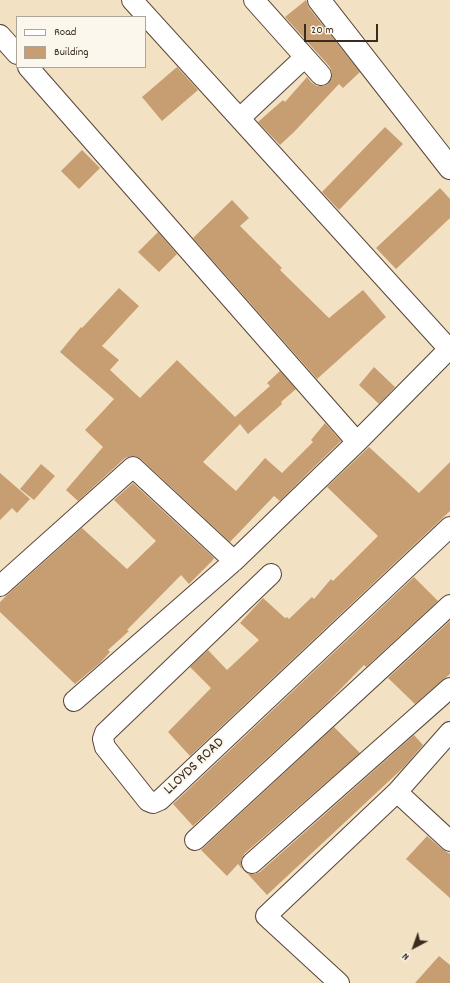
<!DOCTYPE html>
<style>
body{margin:0}
#map{position:relative;width:450px;height:983px;overflow:hidden;background:#f3e1c4;font-family:Dekko,sans-serif}
canvas{display:block}
.legend{position:absolute;left:16px;top:16px;width:130px;height:52px;box-sizing:border-box;background:#fbf7ec;border:1px solid #aea59a;margin:0;padding:5px 7px;list-style:none;font-size:12px;color:#3b2a1e}
.legend li{display:flex;align-items:center;gap:8px;height:20px}
.legend b{width:20px;border:1px solid #aea59a}
.north{position:absolute;left:394px;top:927px;width:40px;height:40px;-webkit-text-stroke:3px #fbf7ec;paint-order:stroke;rotate:221deg;font-size:11px;font-weight:700;line-height:16px;text-align:center;color:#3b2a1e}
.north::after{content:'';display:block;margin:auto;width:14px;height:18px;background:#3b2a1e;clip-path:polygon(50% 0,100% 100%,50% 72%,0 100%)}
.scale{position:absolute;left:304px;top:24px;width:74px;height:18px;box-sizing:border-box;border:2px solid #3b2a1e;border-top:0;padding-left:5px;font-size:12px;line-height:14px;white-space:nowrap;color:#3b2a1e;-webkit-text-stroke:3px #fbf7ec;paint-order:stroke}
</style>
<div id="map">
<canvas width="450" height="983"></canvas>
<ul class="legend">
<li><b style="height:5px;background:#fff"></b>Road</li>
<li><b style="height:11px;background:#c79e72"></b>Building</li>
</ul>
<div class="north">N</div>
<div class="scale">20 m</div>
</div>
<script>
const ctx = document.querySelector('canvas').getContext('2d');
ctx.lineJoin = 'round';
function fill(path, color) { ctx.fillStyle = color; ctx.fill(path, 'evenodd'); }
const poly = rows => new Path2D(rows.map(r => 'M' + r).join(''));
function stroke(path, color, width, dash) { ctx.strokeStyle = color; ctx.lineWidth = width; ctx.lineCap = dash ? 'butt' : 'round'; ctx.setLineDash(dash || []); ctx.stroke(path); }
function drawText(font, color, halo, rows, align = 'center') {
  ctx.font = font + ' Dekko,sans-serif'; ctx.lineWidth = 4; ctx.setLineDash([]); ctx.textBaseline = 'middle'; ctx.strokeStyle = halo; ctx.fillStyle = color; for (const [text, x, y, turn = 0] of rows) {
    ctx.save(); ctx.translate(x, y); ctx.rotate((+turn || 0) * Math.PI / 180); ctx.textAlign = isNaN(turn) ? turn : align; if (halo) ctx.strokeText(text, 0, 0); ctx.fillText(text, 0, 0); ctx.restore();
  }
}
const building = poly([
 [306,0,309,8,360,72,343,88,339,84,294,132,280,145,258,122,283,100,285,102,307,77,312,83,317,86,323,86,328,84,332,78,332,72,330,67,285,17],
 [177,67,198,90,162,121,142,97],
 [385,127,403,144,339,210,322,192],
 [82,150,100,168,79,189,61,171],
 [440,188,450,199,450,218,396,269,376,248],
 [232,200,249,218,240,226,282,268,280,270,329,318,363,290,386,317,317,379,193,238],
 [158,232,177,254,159,272,138,252],
 [119,288,139,306,102,346,119,360,110,370,140,398,177,360,235,417,270,386,267,383,280,371,296,389,281,402,282,404,248,434,240,424,203,462,236,491,265,458,282,473,313,442,311,440,325,423,341,441,310,471,280,501,274,496,230,542,141,459,136,456,131,456,125,458,78,501,66,490,103,447,85,430,103,411,114,399,60,352,81,327,82,328],
 [374,367,395,387,379,404,359,385],
 [369,447,419,493,450,462,450,511,190,756,168,732,211,688,190,667,208,650,227,670,259,640,240,623,263,598,285,618,287,617,289,619,312,597,314,599,331,579,333,581,378,536,327,487],
 [41,464,55,476,34,500,20,489],
 [0,473,30,499,17,513,12,508,0,520],
 [133,483,214,558,212,561,189,584,181,575,127,630,129,631,108,650,110,652,100,663,75,684,22,633,0,612,0,602,6,596,82,528,127,569,156,541,114,500],
 [414,577,438,601,366,667,364,665,326,704,193,826,173,804],
 [450,621,450,674,415,704,388,678],
 [334,727,360,753,244,854,241,860,241,865,242,869,238,864,227,876,201,850],
 [414,735,423,745,404,767,267,895,246,872,249,874,254,874,260,872],
 [427,836,442,849,450,854,450,898,406,859],
 [439,956,450,965,450,983,415,983]
]);
const minor = poly([
 [132,0,449,349],
 [254,0,321,75],
 [0,35,17,54],
 [28,67,357,442],
 [240,118,305,57],
 [271,574,105,733,103,739,105,747,148,801,153,803,160,800,450,527],
 [0,586,133,467,234,561],
 [74,701,234,561,357,442,450,348],
 [397,792,450,841],
 [195,840,450,605],
 [252,863,450,688],
 [339,983,266,916,397,792,450,732]
]);
const tertiary = poly([
 [319,0,450,168]
]);
const streetNames = [
 ["LLOYDS ROAD",195,767,-43]
];
fill(building, '#c79e72');
stroke(minor, '#574537', 22);
stroke(tertiary, '#574537', 24);
stroke(minor, '#fff', 20);
stroke(tertiary, '#fff', 22);
drawText('15px', '#3b2a1e', '#fbf7ec', streetNames);
</script>
